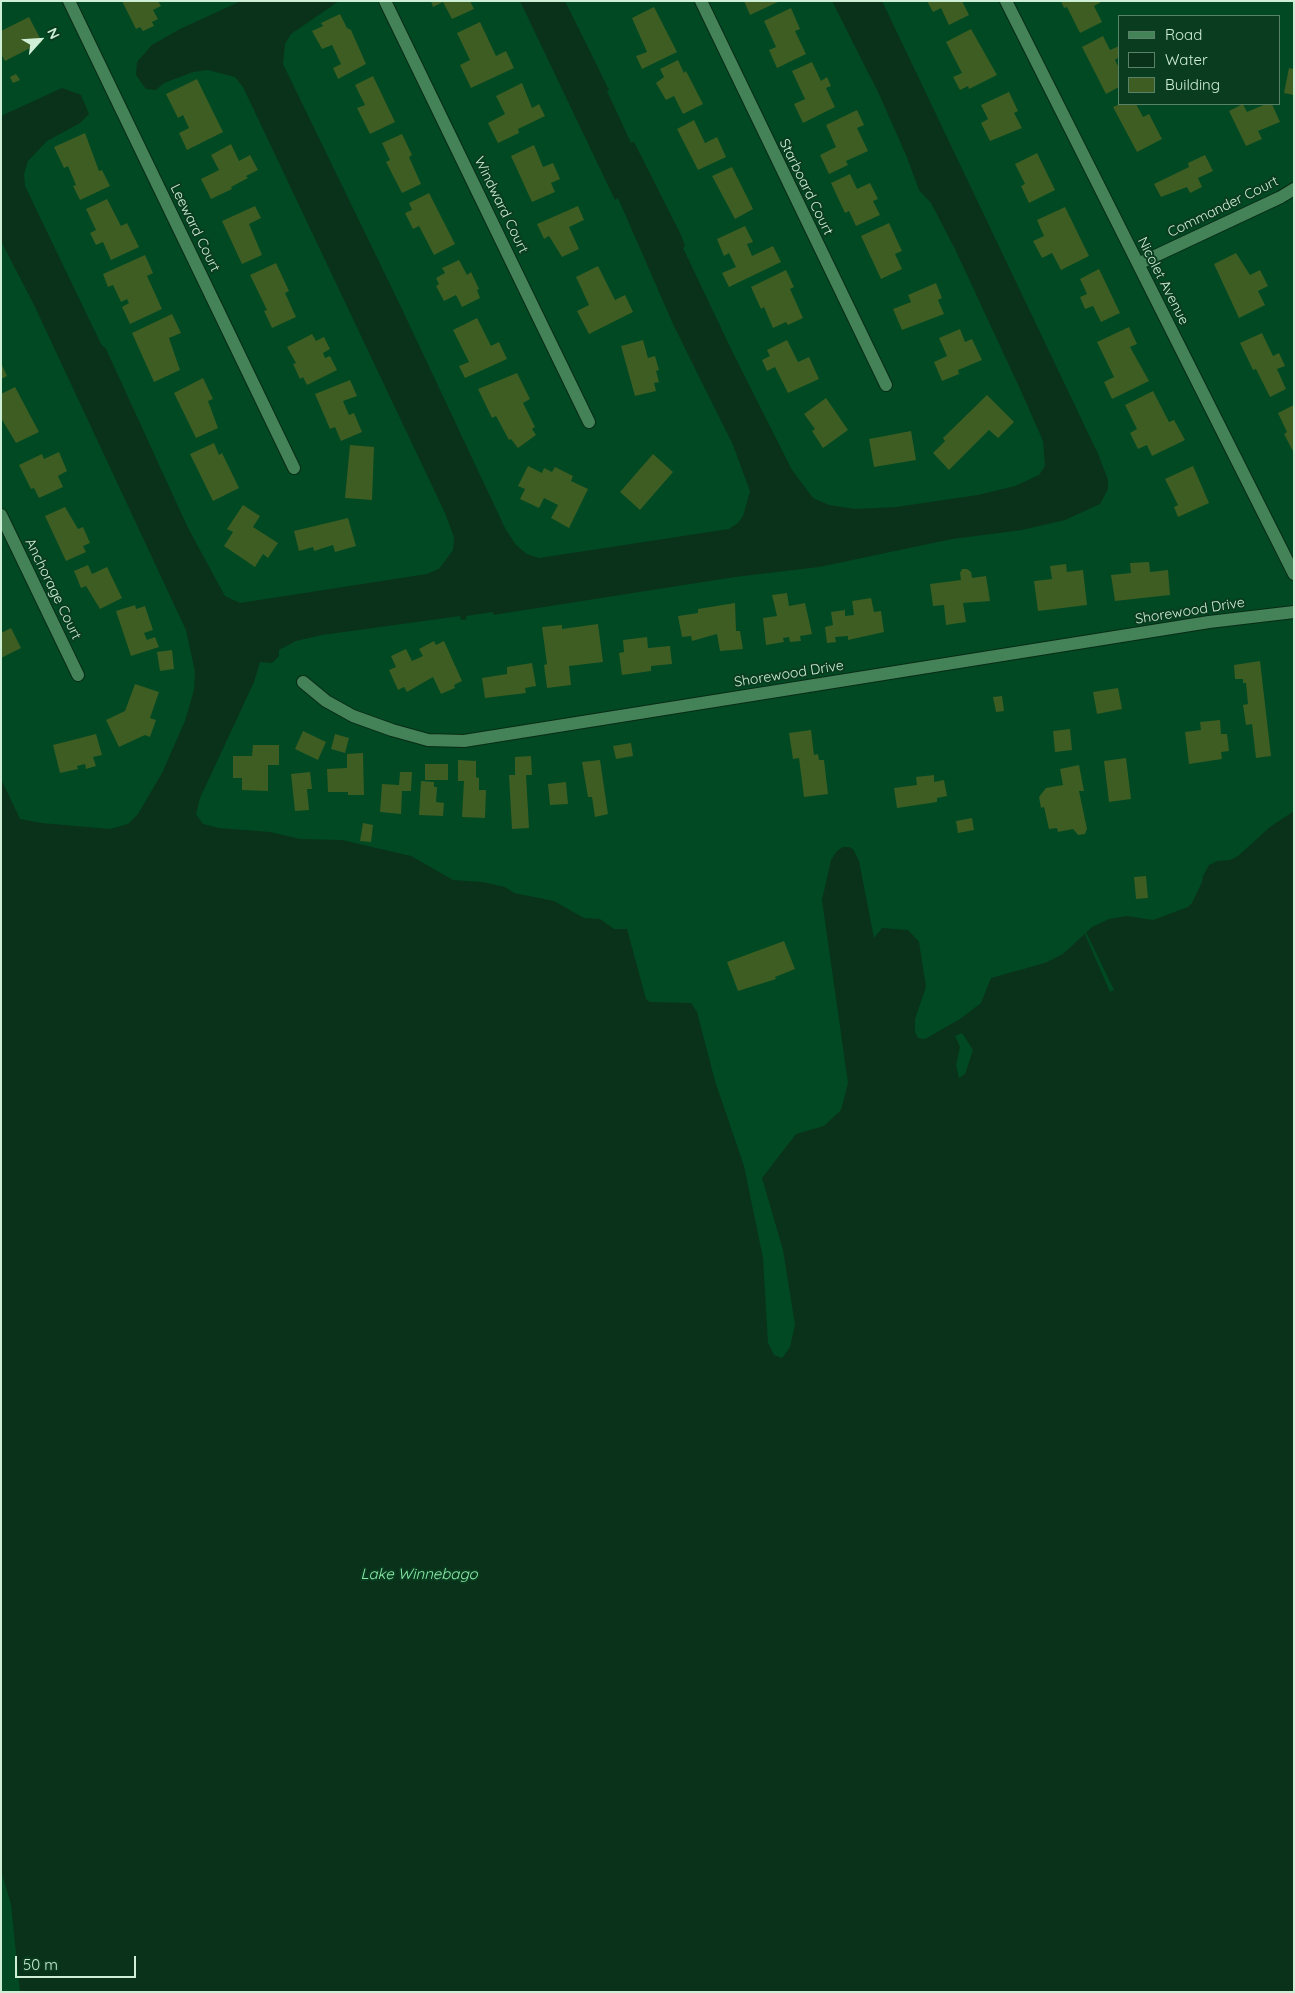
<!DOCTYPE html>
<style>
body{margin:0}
#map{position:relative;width:1295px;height:1993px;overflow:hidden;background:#004923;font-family:Quicksand,sans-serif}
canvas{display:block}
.frame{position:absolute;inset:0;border:2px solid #ceeed6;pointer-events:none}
.legend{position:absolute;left:1118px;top:15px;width:162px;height:90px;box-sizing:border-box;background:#0a3c1f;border:1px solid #588368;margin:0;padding:6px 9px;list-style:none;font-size:15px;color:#ceeed6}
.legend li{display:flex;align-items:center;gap:10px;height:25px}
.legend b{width:25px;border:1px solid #588368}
.north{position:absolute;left:15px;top:15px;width:50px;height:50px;-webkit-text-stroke:4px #0a3c1f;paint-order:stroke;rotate:64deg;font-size:14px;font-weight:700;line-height:20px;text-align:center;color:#ceeed6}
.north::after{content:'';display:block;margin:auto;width:18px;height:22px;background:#ceeed6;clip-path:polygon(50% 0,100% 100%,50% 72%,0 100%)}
.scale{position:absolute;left:15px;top:1956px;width:121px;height:22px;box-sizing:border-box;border:2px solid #ceeed6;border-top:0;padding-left:6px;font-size:15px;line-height:18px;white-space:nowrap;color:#ceeed6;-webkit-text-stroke:4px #0a3c1f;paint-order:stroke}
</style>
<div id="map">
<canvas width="1295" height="1993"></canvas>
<div class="frame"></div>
<ul class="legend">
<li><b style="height:6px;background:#448258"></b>Road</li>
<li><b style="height:14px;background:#0a321a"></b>Water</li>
<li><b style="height:14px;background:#3e5d23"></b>Building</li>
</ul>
<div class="north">N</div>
<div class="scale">50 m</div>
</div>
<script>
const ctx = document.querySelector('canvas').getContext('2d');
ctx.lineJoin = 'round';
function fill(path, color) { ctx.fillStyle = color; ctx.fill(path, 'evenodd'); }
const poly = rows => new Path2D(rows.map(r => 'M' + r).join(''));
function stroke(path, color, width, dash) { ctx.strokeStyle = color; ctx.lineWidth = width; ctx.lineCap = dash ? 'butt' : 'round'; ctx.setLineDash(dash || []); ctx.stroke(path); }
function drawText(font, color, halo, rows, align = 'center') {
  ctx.font = font + ' Quicksand,sans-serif'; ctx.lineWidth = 4; ctx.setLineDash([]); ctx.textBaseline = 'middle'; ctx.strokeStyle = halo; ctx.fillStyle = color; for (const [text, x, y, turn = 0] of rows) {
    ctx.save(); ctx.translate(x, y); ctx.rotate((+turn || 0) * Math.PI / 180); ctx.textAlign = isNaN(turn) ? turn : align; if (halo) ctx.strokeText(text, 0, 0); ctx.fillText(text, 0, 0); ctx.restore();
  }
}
const water = poly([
 [241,1,339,1,291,34,285,44,283,64,401,307,505,528,516,545,527,554,539,558,729,529,738,523,743,516,750,491,733,445,673,324,618,198,615,200,520,1,565,1,609,90,607,91,631,143,634,142,681,235,685,246,683,248,733,353,792,470,813,498,829,505,855,509,896,507,978,495,1015,486,1039,475,1045,466,1043,441,1021,391,955,249,931,203,919,190,906,155,879,94,832,1,882,1,1099,456,1108,480,1108,489,1100,504,1065,520,1022,530,952,539,819,567,735,577,461,620,460,616,322,635,296,641,279,650,279,656,272,663,260,662,254,682,200,798,196,814,203,824,219,828,270,832,300,839,342,840,411,856,453,880,482,882,505,887,514,893,554,901,584,918,600,919,614,929,627,929,646,999,650,1002,691,1003,697,1012,715,1081,744,1166,763,1258,768,1343,774,1355,782,1358,790,1347,795,1325,783,1250,762,1178,796,1134,824,1126,841,1110,848,1083,822,900,831,860,837,851,843,847,849,847,853,849,859,861,874,938,882,928,908,930,919,942,926,987,915,1019,915,1032,918,1038,925,1039,960,1019,981,1003,991,978,1045,963,1063,954,1092,927,1109,919,1127,916,1153,920,1188,907,1192,903,1202,882,1203,876,1209,865,1217,861,1230,860,1238,856,1270,827,1294,811,1294,1992,20,1992,11,1904,1,1871,1,779,20,819,41,823,110,829,128,824,138,814,162,773,185,721,194,690,195,672,186,630,35,307,1,241,1,116,62,88,81,95,89,114,80,123,47,141,28,161,24,174,25,186,101,344,106,349,188,528,225,596,240,603,427,574,439,569,453,550,454,537,445,513,243,87,235,77,208,70,193,72,164,83,156,90,146,89,136,75,137,62,152,45,180,29],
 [962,1033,973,1050,965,1074,959,1078,956,1065,960,1047,955,1036]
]);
const pier = poly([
 [493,612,494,618,467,622,466,616],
 [1085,930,1114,990,1110,992,1084,932]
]);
const building = poly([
 [122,1,158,1,161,6,153,10,158,19,152,22,154,26,143,31,140,27,136,29],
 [431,1,470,1,474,9,452,19,443,2,433,7],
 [744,1,780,1,750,15],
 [927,1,962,1,969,15,949,25,941,8,933,12],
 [1061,1,1103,1,1094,6,1102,22,1080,33,1067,7,1064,8],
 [654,7,677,52,642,69,636,56,647,52,632,18],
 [791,8,800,29,795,31,806,54,777,68,769,50,776,47,764,21],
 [340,14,347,28,351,30,366,64,338,79,333,68,341,64,332,45,322,49,312,31,323,26,321,23],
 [29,17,42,42,5,61,1,54,1,31],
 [480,22,496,56,506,51,514,68,471,88,460,65,470,60,457,33],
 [971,29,997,75,969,89,968,86,960,90,953,77,962,73,946,42],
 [1103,36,1110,50,1119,46,1119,57,1115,60,1119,68,1119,87,1106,94,1082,47],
 [678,60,684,73,686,71,703,104,683,114,674,96,666,100,656,83,664,77,660,69],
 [812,62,821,81,827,77,831,86,826,88,835,107,803,123,794,104,805,99,792,71],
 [1289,68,1294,69,1294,95,1284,93],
 [16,74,20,80,13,83,10,77],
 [373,76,395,122,370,134,357,108,365,105,355,85],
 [197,79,223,132,187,150,179,133,189,128,183,115,178,118,166,94],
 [522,83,532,108,539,104,545,116,518,129,519,133,498,143,488,123,505,114,496,96],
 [1009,92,1018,111,1014,113,1022,128,990,141,981,123,988,119,981,105],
 [1120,104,1136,104,1143,117,1149,114,1162,139,1137,152,1113,107],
 [1243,104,1247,112,1266,104,1272,104,1280,122,1258,131,1262,139,1246,146,1229,111],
 [857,110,864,125,857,128,868,151,846,161,848,165,829,174,820,155,836,147,826,125],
 [694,120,705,143,717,137,726,157,698,170,677,129],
 [85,133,99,171,102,170,110,186,80,200,73,186,76,185,68,166,64,168,54,147],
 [402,134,412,155,409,157,421,184,402,193,386,162,390,160,382,143],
 [231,144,239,161,250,155,258,170,246,176,248,178,231,187,232,189,211,199,201,179,219,170,211,155],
 [534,145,543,167,553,163,560,179,551,183,555,192,532,202,511,156],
 [1037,153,1055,190,1029,203,1021,186,1025,184,1015,164],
 [1205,155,1213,171,1198,178,1202,187,1190,193,1187,187,1161,197,1154,184,1189,167,1188,163],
 [732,167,753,209,735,219,712,176],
 [850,174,857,189,870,183,878,199,873,201,880,215,856,226,849,211,845,213,831,183],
 [429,193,455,244,434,255,419,226,413,229,405,213,412,210,409,203],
 [107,199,121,226,127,223,139,247,111,260,103,242,96,245,90,233,96,230,86,209],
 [255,206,261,218,249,224,262,255,242,264,222,221],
 [578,206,584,220,569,227,579,249,562,257,549,236,544,239,537,224],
 [1065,207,1089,256,1061,270,1052,253,1042,258,1033,241,1044,236,1037,220],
 [889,223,902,251,895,254,902,269,881,279,861,236],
 [745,226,753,242,747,244,752,256,773,246,781,262,729,287,722,273,736,267,729,253,724,256,717,239],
 [1236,253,1250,275,1260,270,1268,286,1258,291,1265,305,1239,318,1214,264],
 [145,255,153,273,147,276,162,309,130,324,122,307,129,303,127,299,121,302,113,285,108,287,103,274],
 [459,260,467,275,471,272,479,289,477,290,480,298,462,307,456,295,444,301,436,286,439,284,436,278,445,273,442,268],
 [276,263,289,291,285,293,296,317,272,328,264,311,267,310,250,275],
 [598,266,615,300,625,295,633,312,589,334,577,311,589,305,576,277],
 [1099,269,1120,313,1101,322,1093,306,1085,309,1080,297,1087,294,1080,279],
 [786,270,794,287,790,289,803,318,788,325,786,322,773,328,764,307,761,309,751,287],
 [936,283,942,298,938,300,944,314,902,330,893,309,911,302,908,295],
 [172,314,181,333,169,338,180,370,154,382,132,333],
 [477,318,491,346,499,342,507,359,465,378,459,366,469,362,453,330],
 [1129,327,1137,344,1130,347,1149,381,1112,399,1104,382,1114,377,1097,342],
 [960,329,965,342,972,339,982,360,958,370,959,374,942,381,934,362,947,356,939,338],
 [1262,333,1273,356,1279,353,1285,366,1277,369,1286,389,1270,397,1256,369,1253,370,1240,343],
 [312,334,316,341,324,337,330,349,323,353,325,358,330,356,337,370,307,385,303,377,300,379,293,364,296,363,287,347],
 [643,340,648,358,655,356,659,370,656,371,659,382,654,383,656,391,635,396,621,346],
 [787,340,798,362,809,357,819,379,788,393,775,367,767,371,762,360,770,356,767,350],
 [1,363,7,376,1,379],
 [517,373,530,399,523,403,535,427,532,429,536,435,518,448,511,439,509,440,496,416,492,418,478,389],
 [203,378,213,399,208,401,218,428,196,438,174,393],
 [350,380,357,396,343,401,349,415,354,413,362,432,341,441,335,427,330,429,315,394],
 [15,387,39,432,16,443,1,418,1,394],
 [1153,391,1169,422,1174,420,1185,440,1152,456,1147,445,1138,449,1130,433,1137,429,1125,405],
 [987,395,1014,422,998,438,989,430,949,470,933,453,945,441,943,438],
 [826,398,848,430,823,448,812,431,815,429,804,414],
 [1294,405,1294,453,1284,434,1287,432,1278,413],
 [911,431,916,460,874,467,869,439],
 [214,443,219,455,222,453,239,488,213,501,190,454],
 [350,445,374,447,372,500,345,498],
 [59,452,67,471,58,476,63,487,39,498,34,488,31,489,19,465,42,454,44,459],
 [653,454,673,472,640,510,620,492],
 [528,466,542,473,544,468,552,472,555,467,573,476,571,481,588,489,569,528,551,518,558,505,544,498,539,508,520,499,525,489,518,486],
 [1193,466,1209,503,1178,517,1174,507,1178,505,1165,479],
 [243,505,260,516,253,527,278,543,268,558,263,554,255,567,224,546,233,532,227,529],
 [65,507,78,529,83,527,90,543,83,546,86,552,66,561,45,516],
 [348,518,356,546,335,552,333,545,314,551,313,547,299,551,294,531],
 [1149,562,1150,572,1168,570,1170,595,1115,601,1111,575,1131,573,1130,563],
 [1066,564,1067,572,1083,570,1087,605,1038,611,1034,581,1052,579,1050,566],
 [88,565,92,574,107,567,122,598,100,609,86,586,81,588,74,571],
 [962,569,967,569,971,572,972,578,986,576,990,601,963,603,966,622,946,625,944,605,933,606,930,584,961,580,960,573],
 [787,593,789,606,805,603,812,634,800,636,801,641,790,642,789,637,783,638,784,642,766,645,763,618,777,616,772,595],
 [871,598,874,612,881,611,884,632,848,640,848,636,835,637,836,642,827,643,825,627,833,625,831,612,845,610,845,616,854,615,852,601],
 [735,603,736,631,740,631,743,649,720,651,717,634,692,641,691,636,682,637,678,616,698,613,698,609],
 [135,605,136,609,145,606,153,630,144,633,147,640,155,637,159,647,131,656,116,611],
 [598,624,603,662,569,666,571,685,547,688,544,665,547,664,542,627,562,625,562,629],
 [11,628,21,648,1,658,1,633],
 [647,637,648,648,670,646,672,664,651,666,651,671,622,675,619,653,624,652,623,640],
 [434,641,436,645,444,641,462,681,454,685,455,688,441,694,433,677,407,692,404,687,398,690,389,670,396,667,391,656,406,649,412,661,423,656,419,649],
 [172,650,174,669,160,671,157,652],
 [1260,661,1271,756,1256,758,1252,724,1246,725,1243,705,1248,704,1246,683,1243,683,1243,679,1235,679,1234,665],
 [532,663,536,686,525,688,526,693,485,698,482,678,507,674,507,667],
 [135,684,159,692,150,718,156,720,150,737,145,735,119,747,106,720,125,711],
 [1118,688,1122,709,1097,714,1093,692],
 [1002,696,1004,711,996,712,993,697],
 [1220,720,1221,734,1227,734,1229,751,1221,752,1222,759,1189,764,1185,732,1201,730,1200,722],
 [1070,729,1072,750,1055,752,1053,731],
 [811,730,814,755,818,754,819,760,824,760,828,794,804,797,799,758,793,759,789,733],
 [303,731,326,742,318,760,295,749],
 [96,734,102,755,93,757,96,766,86,769,85,764,77,766,78,769,60,773,53,745],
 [335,734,349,738,345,753,331,749],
 [631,743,633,756,616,759,613,746],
 [253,745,279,745,279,765,268,765,268,791,242,790,242,778,233,778,233,756,252,756],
 [363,753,364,795,348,795,348,792,328,792,327,769,347,768,347,754],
 [531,756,532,775,526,775,529,828,512,829,509,775,515,775,515,757],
 [1126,758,1131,799,1109,802,1104,761],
 [458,760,476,761,476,777,479,778,479,790,486,790,485,818,462,817,464,781,458,781],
 [600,760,608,814,595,817,592,797,588,797,582,762],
 [425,764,448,764,448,780,425,780],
 [1079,765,1084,791,1079,791,1087,829,1085,834,1078,835,1073,829,1058,832,1057,828,1049,829,1044,807,1041,808,1039,797,1046,788,1063,785,1060,769],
 [310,772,312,789,307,789,309,810,295,811,291,774],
 [400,772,412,772,411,791,402,791,401,814,380,812,382,784,399,785],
 [934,775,934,782,944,780,947,796,937,798,937,802,897,808,894,788,917,785,916,777],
 [421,781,434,782,434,787,437,787,436,802,444,803,443,816,419,815],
 [566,782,568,804,550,805,548,784],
 [972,818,974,830,958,833,956,821],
 [363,823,373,825,371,842,360,841],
 [1146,876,1148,898,1136,899,1134,877],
 [784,941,795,969,775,977,776,979,738,991,727,962]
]);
const street = poly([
 [69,1,294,468],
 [385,1,589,422],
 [701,1,886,385],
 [1006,1,1294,574],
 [1138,264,1281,197,1294,189],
 [1,515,78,675],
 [303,682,326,701,353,716,392,730,428,740,464,741,1209,622,1294,612]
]);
const streetNames = [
 ["Starboard Court",806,187,64],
 ["Windward Court",501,205,64],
 ["Commander Court",1223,207,-26],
 ["Leeward Court",195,228,64],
 ["Nicolet Avenue",1163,281,63],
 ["Anchorage Court",53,589,64],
 ["Shorewood Drive",1190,611,-9],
 ["Shorewood Drive",789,674,-9]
];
const waterNames = [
 ["Lake Winnebago",419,1574]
];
fill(water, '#0a321a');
fill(pier, '#004923');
fill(building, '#3e5d23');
stroke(street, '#092b16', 14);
stroke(street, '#448258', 12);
drawText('14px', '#ceeed6', '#0a3c1f', streetNames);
drawText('italic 15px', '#88eaa6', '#0a3c1f', waterNames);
</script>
